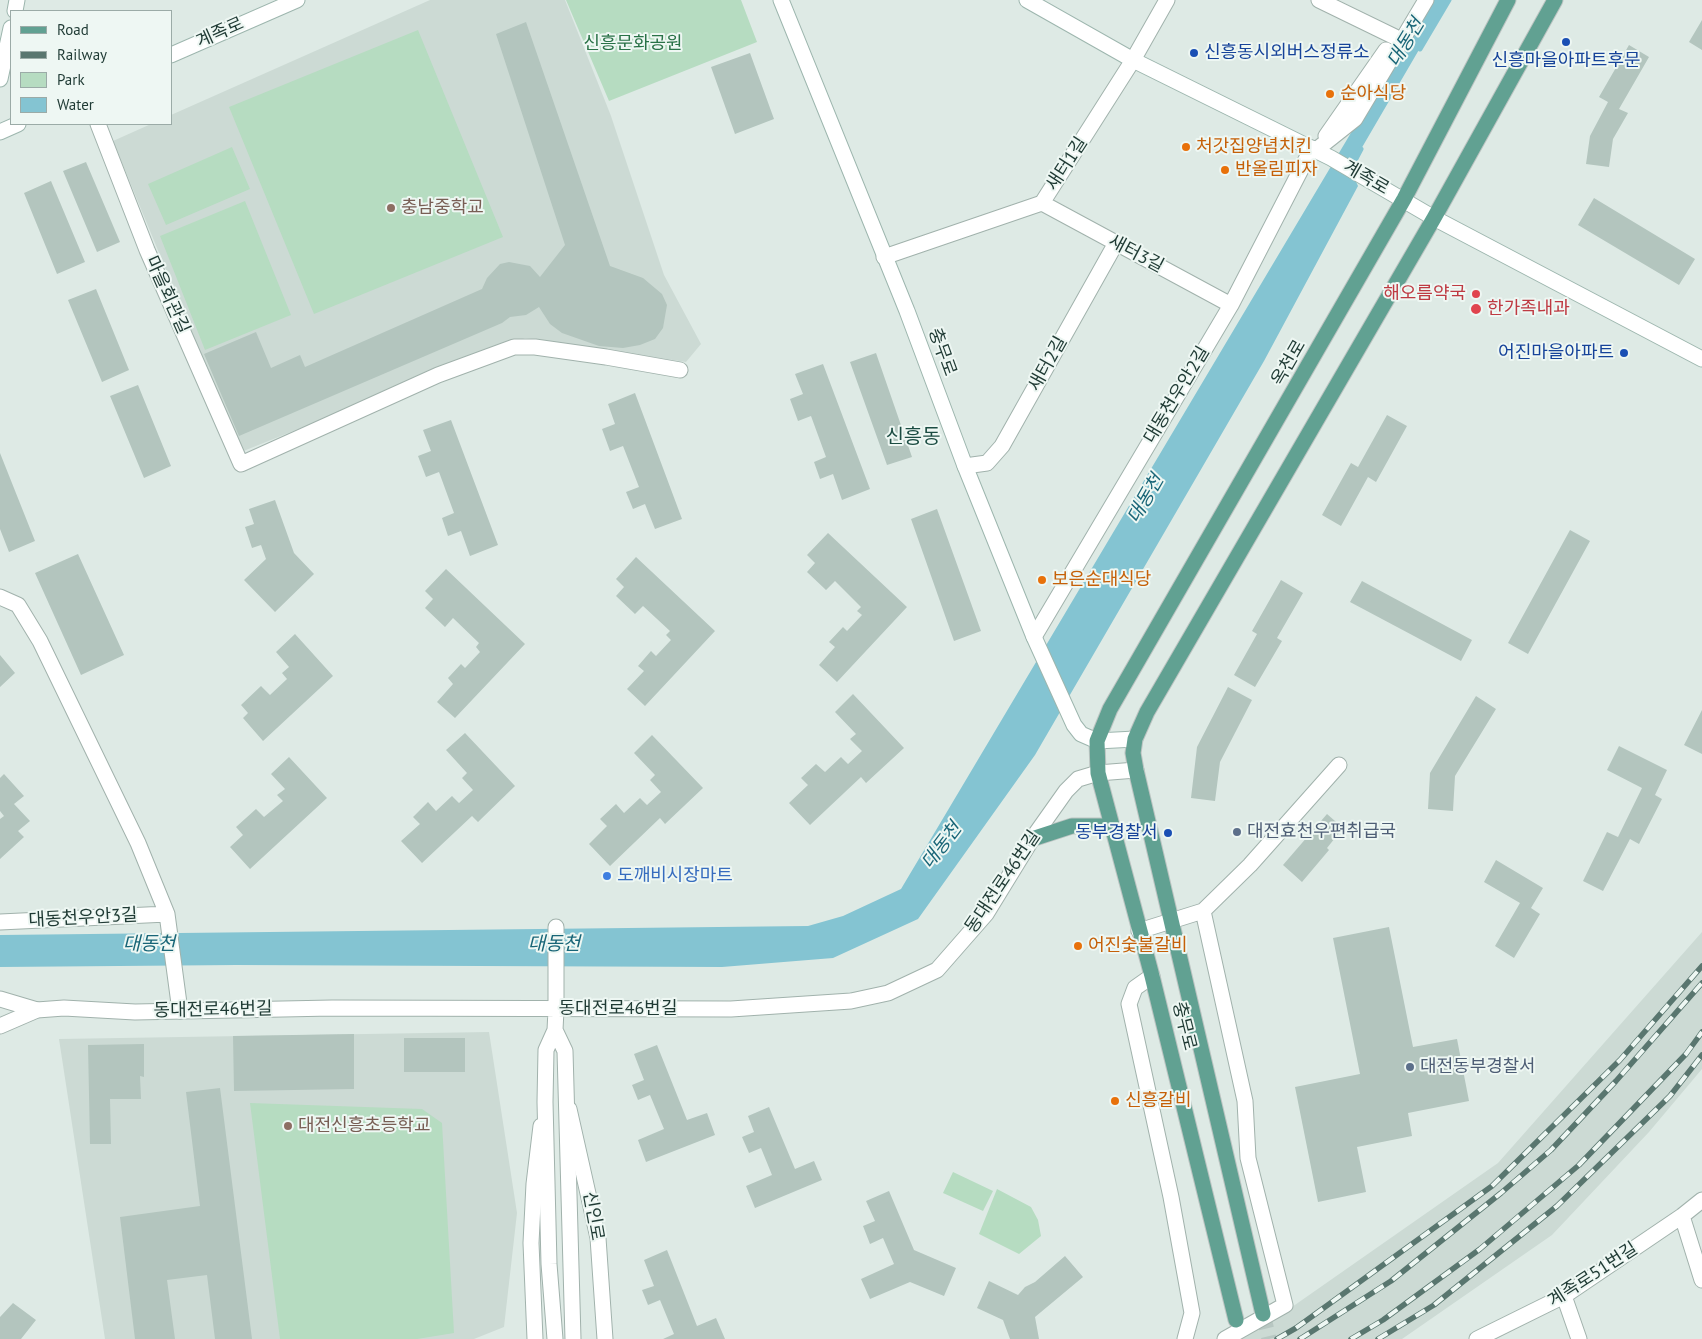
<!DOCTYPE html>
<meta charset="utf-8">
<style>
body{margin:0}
#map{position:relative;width:1702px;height:1339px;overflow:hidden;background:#deeae5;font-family:"PT Sans",sans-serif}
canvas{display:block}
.legend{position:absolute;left:10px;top:10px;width:162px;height:115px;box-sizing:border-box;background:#eef7f3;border:1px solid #9baba7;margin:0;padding:6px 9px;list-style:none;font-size:15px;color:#1f3a34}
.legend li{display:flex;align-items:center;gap:10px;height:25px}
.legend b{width:25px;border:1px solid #9baba7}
</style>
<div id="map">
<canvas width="1702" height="1339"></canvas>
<ul class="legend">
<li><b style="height:6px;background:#61a192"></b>Road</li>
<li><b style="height:6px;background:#59766f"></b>Railway</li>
<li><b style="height:14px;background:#b6dcc1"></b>Park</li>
<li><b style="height:14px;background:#84c4d2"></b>Water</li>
</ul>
</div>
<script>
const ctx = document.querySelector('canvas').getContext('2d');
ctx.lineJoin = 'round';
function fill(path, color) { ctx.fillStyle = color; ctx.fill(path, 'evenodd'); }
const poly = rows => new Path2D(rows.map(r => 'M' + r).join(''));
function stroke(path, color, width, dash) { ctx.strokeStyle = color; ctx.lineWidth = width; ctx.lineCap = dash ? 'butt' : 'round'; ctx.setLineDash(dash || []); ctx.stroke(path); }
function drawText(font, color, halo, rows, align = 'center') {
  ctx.font = font + ' "PT Sans","Noto Sans KR",sans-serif'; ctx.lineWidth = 4; ctx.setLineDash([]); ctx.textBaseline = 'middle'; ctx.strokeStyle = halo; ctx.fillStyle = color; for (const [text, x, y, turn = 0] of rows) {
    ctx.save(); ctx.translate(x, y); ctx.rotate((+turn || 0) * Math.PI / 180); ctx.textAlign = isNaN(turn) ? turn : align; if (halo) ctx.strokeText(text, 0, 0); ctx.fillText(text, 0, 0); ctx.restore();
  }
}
const built = poly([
 [430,0,565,0,611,116,664,275,701,344,686,362,525,338,241,452,113,141,151,124,171,124,171,115],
 [1702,932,1702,1069,1649,1132,1552,1235,1402,1339,1240,1339,1292,1307,1498,1163],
 [489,1032,517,1213,504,1327,474,1339,105,1339,59,1039]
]);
const green = poly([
 [566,0,741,0,757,42,609,101],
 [418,30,503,237,314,314,229,107],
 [232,147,250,189,166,225,148,184],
 [245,201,291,315,205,350,160,236],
 [250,1103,422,1109,442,1123,454,1333,417,1339,280,1339],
 [953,1172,993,1191,983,1211,943,1193],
 [997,1189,1031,1207,1038,1220,1041,1236,1019,1254,979,1234]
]);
const water = poly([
 [1430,0,1448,0,1350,168,1358,186,1264,361,1035,755,918,919,833,958,722,967,237,965,0,967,0,935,808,926,843,916,901,889]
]);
const stream = poly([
 [1420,49,1449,0],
 [1351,168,1361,149]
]);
const building = poly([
 [1702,20,1702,50,1689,42],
 [526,22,610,266,643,278,662,294,667,305,663,328,655,339,640,345,623,348,599,346,562,333,550,324,539,307,526,315,510,317,502,323,239,436,204,354,256,332,271,368,300,355,305,367,482,289,487,278,500,264,509,262,530,266,540,277,565,245,496,34],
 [1629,45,1649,57,1619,109,1628,113,1613,139,1609,167,1586,164,1590,136,1608,102,1599,97],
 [750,53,774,119,735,134,711,67],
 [86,162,120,242,97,252,63,171],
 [51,181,85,262,57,274,24,193],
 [1594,198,1695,259,1679,285,1578,225],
 [96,289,129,370,102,382,68,300],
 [876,353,912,457,887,465,850,362],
 [823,364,870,489,842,500,833,474,820,479,814,462,826,457,811,416,798,421,790,399,803,394,795,374],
 [138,385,171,466,144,478,110,396],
 [635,393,682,519,655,529,645,504,633,509,626,492,639,487,623,446,610,451,602,429,615,424,608,404],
 [1387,415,1407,426,1376,482,1368,477,1341,526,1322,515,1351,463,1358,467],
 [451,420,498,545,470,556,461,531,448,536,442,518,454,513,439,472,426,477,418,456,431,451,423,430],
 [0,453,35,541,9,552,0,529],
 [275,500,294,553,314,574,275,612,244,580,266,559,261,545,252,548,245,527,254,524,249,509],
 [937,509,981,631,954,641,911,519],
 [1570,530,1590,541,1528,654,1508,643],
 [828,533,907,607,837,682,819,665,835,647,829,642,843,627,847,631,862,615,857,611,861,607,835,581,826,590,807,572,815,563,807,555],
 [78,554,124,655,81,675,35,573],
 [636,557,715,631,645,706,627,689,644,671,638,666,651,651,656,656,671,640,666,635,670,631,643,606,635,614,616,596,624,587,616,579],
 [446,569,525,644,455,718,437,702,453,684,448,678,461,664,465,668,480,652,476,647,479,643,453,618,445,627,425,608,433,599,425,591],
 [1281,580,1303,593,1277,638,1282,641,1255,687,1234,675,1257,634,1252,631],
 [1362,581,1472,640,1461,661,1350,602],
 [295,634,333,676,263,741,243,718,248,713,241,705,261,686,270,695,287,679,282,673,289,667,276,652],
 [0,655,15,673,0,687],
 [1228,687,1252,700,1220,762,1215,801,1191,798,1197,747],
 [853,694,904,748,866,783,861,777,810,825,789,803,808,785,801,778,816,764,825,772,841,757,848,764,862,751,850,739,856,734,835,712],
 [1476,696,1496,709,1455,776,1453,811,1428,809,1430,773],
 [1702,710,1702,754,1684,745],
 [465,733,515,786,478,822,472,816,422,863,401,841,420,824,413,817,428,802,436,811,452,796,459,803,473,790,462,778,467,773,446,750],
 [652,735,703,788,665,824,660,818,610,866,589,844,607,826,600,819,616,804,624,813,640,798,647,805,661,792,650,780,655,775,634,753],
 [1619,746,1667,770,1655,795,1662,799,1639,844,1630,839,1603,891,1583,881,1607,832,1618,837,1642,788,1607,770],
 [289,757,327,798,250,869,230,847,243,835,236,827,256,809,264,817,283,801,277,795,285,789,271,774],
 [4,774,24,796,14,804,30,821,18,831,24,837,0,859,0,819,4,816,0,811,0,778],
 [1327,814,1343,828,1327,848,1329,850,1302,882,1283,865],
 [1496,860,1543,888,1531,908,1540,914,1514,958,1495,946,1520,903,1484,882],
 [1389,927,1413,1047,1457,1039,1469,1101,1408,1113,1412,1136,1357,1147,1366,1192,1318,1202,1295,1087,1360,1074,1333,938],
 [354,1034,354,1089,234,1091,233,1036],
 [404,1038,465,1038,465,1072,404,1072],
 [144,1044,144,1077,140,1076,141,1099,110,1099,111,1144,90,1144,88,1045],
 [657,1045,687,1120,707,1113,715,1135,646,1162,638,1140,664,1129,650,1095,638,1100,632,1085,644,1080,634,1054],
 [220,1088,252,1339,215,1339,207,1275,167,1280,175,1339,135,1339,120,1217,200,1206,186,1092],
 [769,1107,795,1169,814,1161,822,1180,755,1208,746,1186,772,1175,761,1148,749,1153,742,1137,754,1132,748,1116],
 [889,1191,914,1250,956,1268,944,1296,910,1282,870,1299,861,1279,894,1264,883,1238,870,1244,863,1226,875,1221,866,1201],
 [667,1250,697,1326,716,1318,725,1339,663,1339,674,1334,660,1300,648,1305,642,1290,654,1286,644,1260],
 [1065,1256,1083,1277,1035,1317,1039,1339,1010,1339,1003,1320,977,1308,989,1281,1018,1295,1025,1287,1035,1282],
 [13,1303,36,1320,21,1339,0,1339,0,1317]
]);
const primaryTunnel = poly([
 [1263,1314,1269,1339]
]);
const minor = poly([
 [1319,0,1395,37],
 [98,124,147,250,241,464,438,375,514,347,535,347,606,357,680,370],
 [1326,136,1386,50],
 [1316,150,1355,119,1426,0],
 [1042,203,1231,305],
 [884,257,1042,203,1133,60,1167,0],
 [965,466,987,463,1002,446,1116,243],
 [0,597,18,605,40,641,138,843,167,914,180,1011],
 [1034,637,1231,305,1312,148],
 [1203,911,1245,1101,1248,1158,1285,1305,1225,1339],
 [0,922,167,914],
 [1139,931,1203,911,1250,865,1339,765],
 [1152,976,1135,988,1129,1004,1171,1197,1192,1313,1185,1339],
 [0,999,37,1010],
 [556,1010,556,927],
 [569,1109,598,1238,605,1339],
 [1682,1216,1702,1280],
 [1564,1296,1579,1339],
 [535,1339,531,1243,534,1184,541,1126],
 [1477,1339,1564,1296,1682,1216,1702,1200]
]);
const tertiary = poly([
 [0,1026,37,1010,64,1008,135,1012,332,1008,731,1009,851,1001,888,993,937,970,986,914,1032,839,1066,791,1078,779,1098,773,1136,770],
 [555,1030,565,1051,573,1339],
 [555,1339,549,1264,545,1102,546,1050,555,1030,556,1010]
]);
const secondary = poly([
 [781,0,907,311,965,466,1034,637,1074,725,1081,734,1097,741,1135,739],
 [1027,0,1133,60,1331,158,1434,218,1702,359],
 [15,11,17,0],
 [171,55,297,0],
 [0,79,11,28],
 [0,132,18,124]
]);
const primary = poly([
 [1032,839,1072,826,1113,826],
 [1263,1314,1136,770,1133,753,1135,739,1147,712,1434,218,1555,0],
 [1236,1320,1152,976,1098,773,1097,741,1110,709,1404,199,1508,0]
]);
const rail = poly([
 [1277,1339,1296,1328,1492,1186,1620,1060,1702,966],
 [1300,1339,1391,1281,1501,1193,1551,1150,1616,1081,1702,983],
 [1351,1339,1383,1320,1480,1249,1579,1165,1686,1054,1702,1032],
 [1378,1339,1434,1305,1557,1206,1670,1096,1702,1055]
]);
const markers = [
 [1566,42,5,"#1a4fb4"],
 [1194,53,5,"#1a4fb4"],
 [1330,94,5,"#e8710a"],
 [1186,147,5,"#e8710a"],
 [1225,170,5,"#e8710a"],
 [391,208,5,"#8d6e63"],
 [1476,294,5,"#e0444e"],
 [1476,309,6,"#e0444e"],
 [1624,353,5,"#1a4fb4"],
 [1042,580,5,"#e8710a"],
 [1237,832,5,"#5c6f8a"],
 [1168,833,5,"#1a4fb4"],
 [607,876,5,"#3f7fe0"],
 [1078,946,5,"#e8710a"],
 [1410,1067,5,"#5c6f8a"],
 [1115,1101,5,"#e8710a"],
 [288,1126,5,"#8d6e63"]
];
const streetNames = [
 ["계족로",220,33,-24],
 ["새터1길",1067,164,-57],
 ["계족로",1366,178,30],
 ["새터3길",1136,254,28],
 ["마을회관길",167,295,66],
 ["충무로",942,352,70],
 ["옥천로",1289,363,-60],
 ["새터2길",1048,364,-61],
 ["대동천우안2길",1177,395,-59],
 ["동대전로46번길",1003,882,-56],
 ["대동천우안3길",83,918,-3],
 ["동대전로46번길",618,1009],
 ["동대전로46번길",213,1010,-1],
 ["충무로",1184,1026,76],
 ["신인로",593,1216,80],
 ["계족로51번길",1593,1275,-33]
];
const parkNames = [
 ["신흥문화공원",633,44]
];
const transitNames = [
 ["신흥동시외버스정류소",1204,53,"left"],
 ["신흥마을아파트후문",1566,61,"center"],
 ["어진마을아파트",1614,353],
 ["동부경찰서",1158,833]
];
const foodNames = [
 ["순아식당",1340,94],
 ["처갓집양념치킨",1196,147],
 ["반올림피자",1235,170],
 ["보은순대식당",1052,580],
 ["어진숯불갈비",1088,946],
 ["신흥갈비",1125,1101]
];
const educationNames = [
 ["충남중학교",401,208],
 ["대전신흥초등학교",298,1126]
];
const healthNames = [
 ["해오름약국",1466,294],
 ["한가족내과",1487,309,"left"]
];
const serviceNames = [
 ["대전효천우편취급국",1247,832],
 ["대전동부경찰서",1420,1067]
];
const shopNames = [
 ["도깨비시장마트",617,876]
];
const waterNames = [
 ["대동천",1406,43,-59],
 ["대동천",1146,499,-60],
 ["대동천",942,846,-53],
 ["대동천",149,945],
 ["대동천",554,945]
];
const quarterNames = [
 ["신흥동",913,437]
];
fill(built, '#ccdad4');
fill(green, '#b6dcc1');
fill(water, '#84c4d2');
stroke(stream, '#84c4d2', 5);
fill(building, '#b3c5be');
stroke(primaryTunnel, '#b8c7c2', 15, [15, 8]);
stroke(minor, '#a1b2ac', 17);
stroke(tertiary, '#a1b2ac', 17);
stroke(secondary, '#9db6ae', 17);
stroke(primary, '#bcc4c2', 17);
stroke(minor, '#fff', 15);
stroke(tertiary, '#fff', 15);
stroke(secondary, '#fff', 15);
stroke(primary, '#61a192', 15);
stroke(rail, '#59766f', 5.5);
stroke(rail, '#eef7f3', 4, [11]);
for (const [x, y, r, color] of markers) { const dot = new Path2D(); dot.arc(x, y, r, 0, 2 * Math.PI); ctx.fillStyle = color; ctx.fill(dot); stroke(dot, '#eef7f3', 2); }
drawText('18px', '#1f3a34', '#eef7f3', streetNames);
drawText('18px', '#297247', '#eef7f3', parkNames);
drawText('18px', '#164399', '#eef7f3', transitNames, 'right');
drawText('18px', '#c56008', '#eef7f3', foodNames, 'left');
drawText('18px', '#785e54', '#eef7f3', educationNames, 'left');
drawText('18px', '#be3a42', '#eef7f3', healthNames, 'right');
drawText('18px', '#4e5e75', '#eef7f3', serviceNames, 'left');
drawText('18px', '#366cbe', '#eef7f3', shopNames, 'left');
drawText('italic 19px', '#186577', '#eef7f3', waterNames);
drawText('20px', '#1b4c42', '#eef7f3', quarterNames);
</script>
